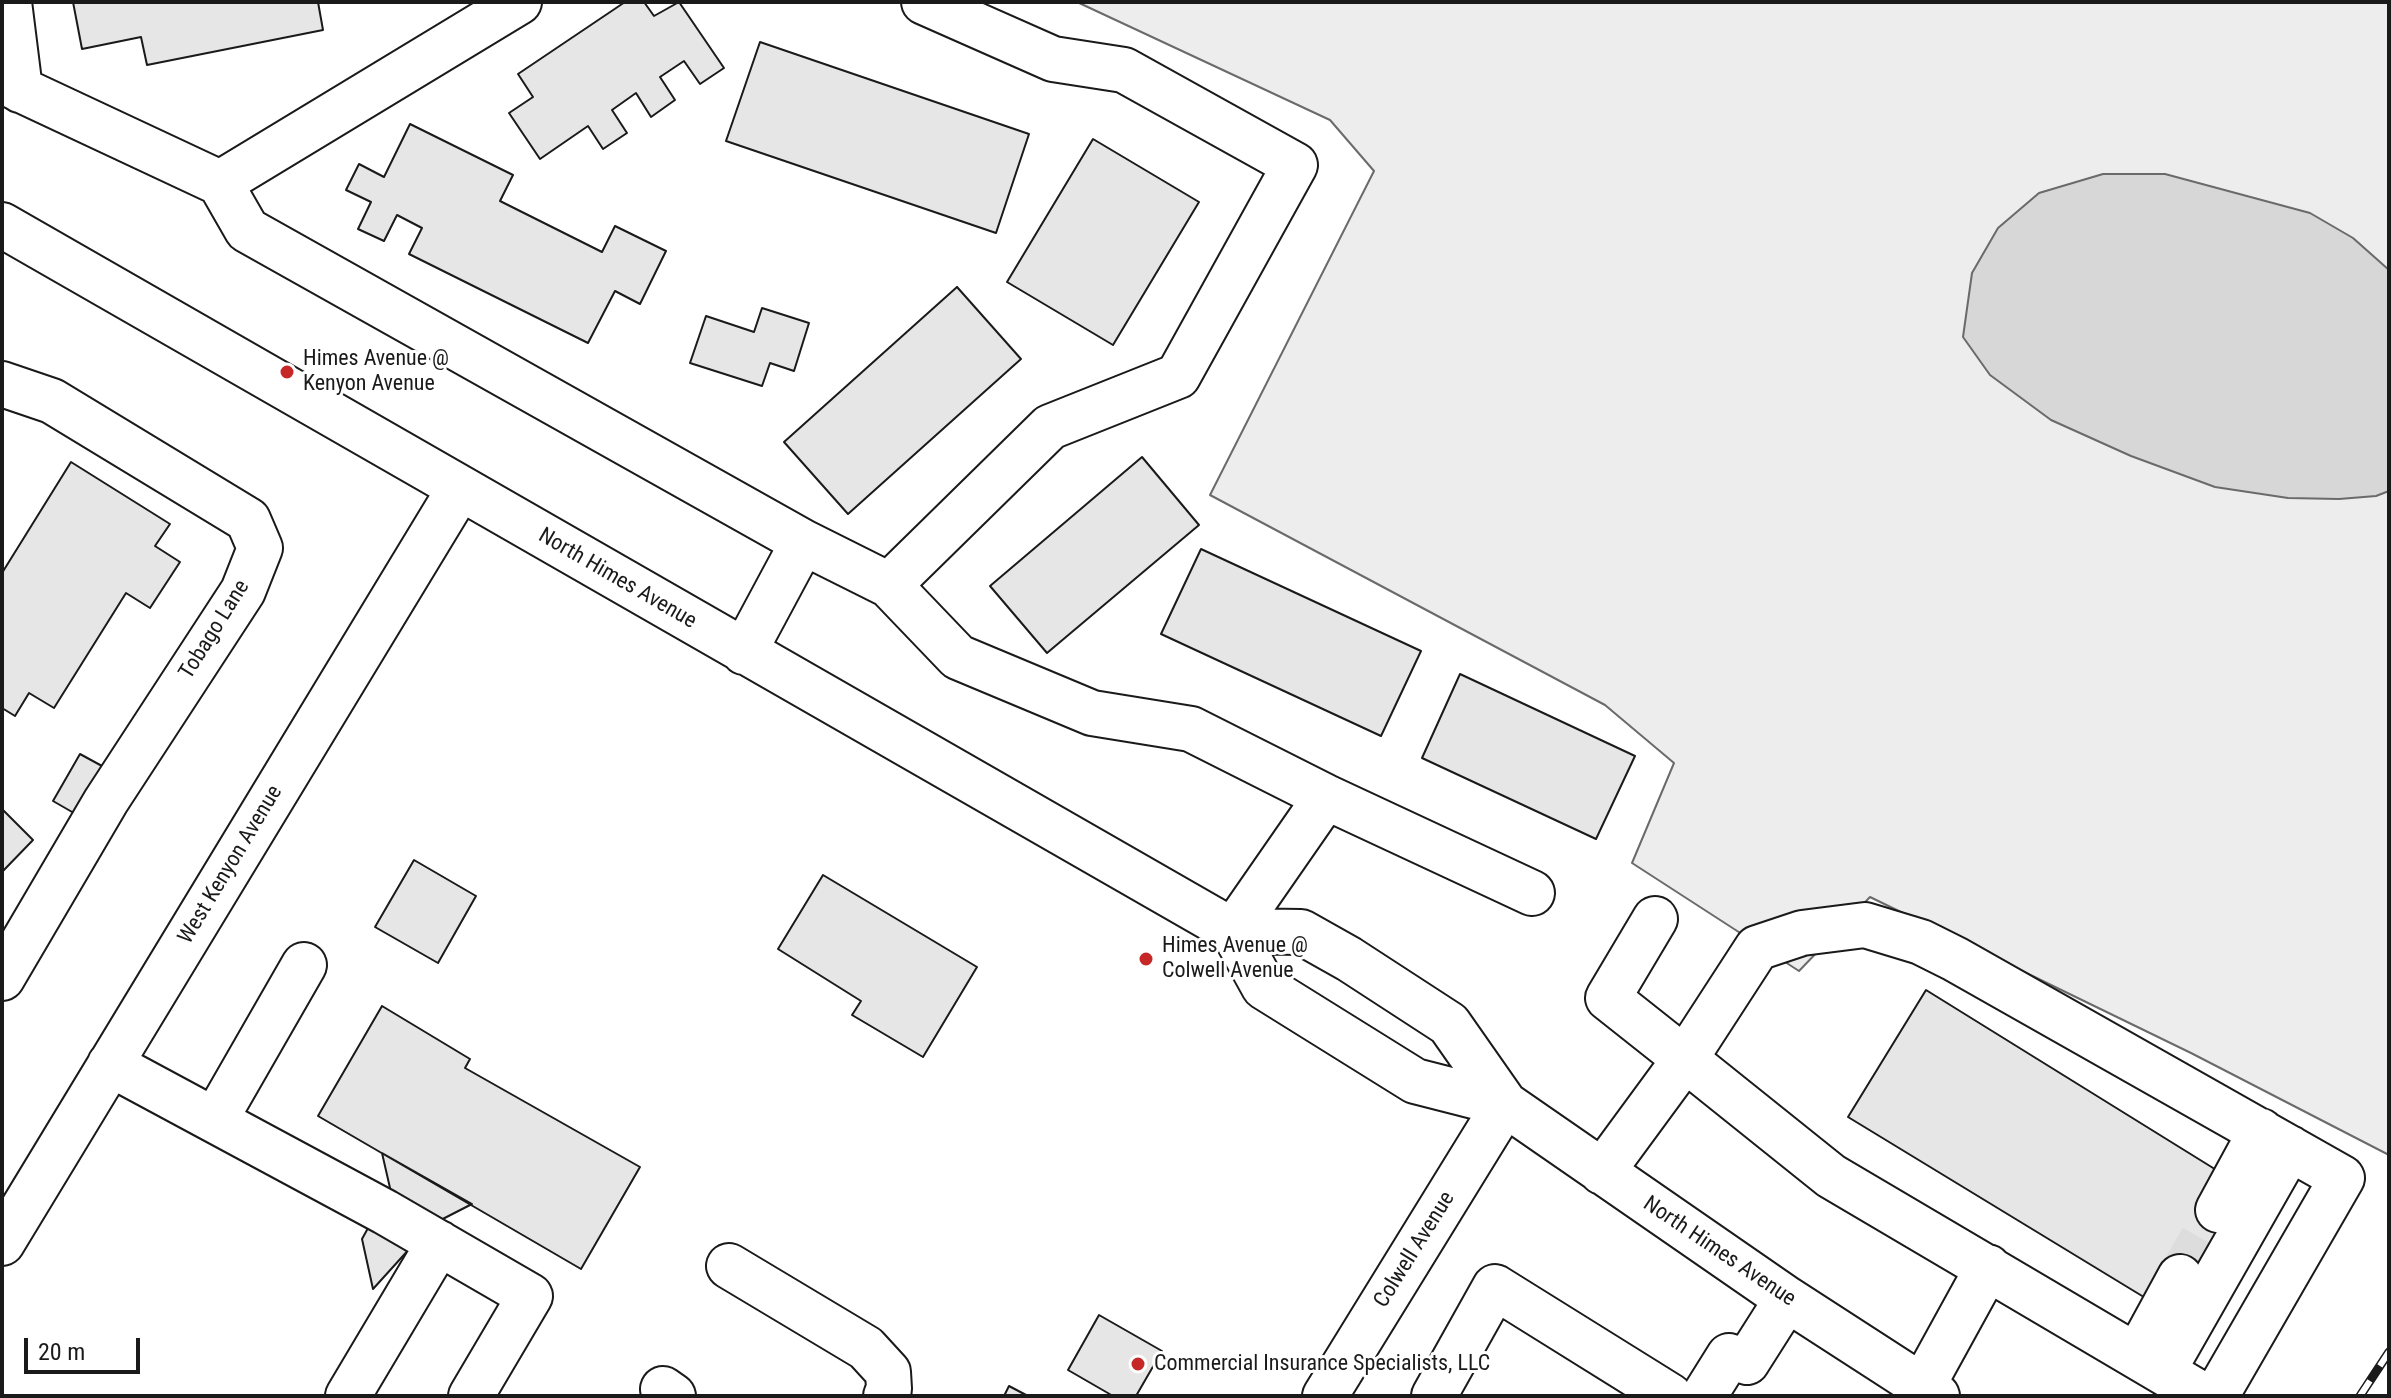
<!DOCTYPE html>
<style>
body{margin:0}
#map{position:relative;width:2391px;height:1398px;overflow:hidden;background:#fff;font-family:"Roboto Condensed",sans-serif}
canvas{display:block}
.frame{position:absolute;inset:0;border:4px solid #1a1a1a;pointer-events:none}
.scale{position:absolute;left:24px;top:1338px;width:116px;height:36px;box-sizing:border-box;border:4px solid #1a1a1a;border-top:0;padding-left:10px;font-size:24px;line-height:28px;white-space:nowrap;color:#1a1a1a;-webkit-text-stroke:6px #fff;paint-order:stroke}
</style>
<div id="map">
<canvas width="2391" height="1398"></canvas>
<div class="frame"></div>
<div class="scale">20 m</div>
</div>
<script>
const ctx = document.querySelector('canvas').getContext('2d');
ctx.lineJoin = 'round';
function fill(path, color) { ctx.fillStyle = color; ctx.fill(path, 'evenodd'); }
const poly = rows => new Path2D(rows.map(r => 'M' + r).join(''));
function stroke(path, color, width, dash) { ctx.strokeStyle = color; ctx.lineWidth = width; ctx.lineCap = dash ? 'butt' : 'round'; ctx.setLineDash(dash || []); ctx.stroke(path); }
function drawText(font, color, halo, rows, align = 'center') {
  ctx.font = font + ' "Roboto Condensed",sans-serif'; ctx.lineWidth = 6; ctx.setLineDash([]); ctx.textBaseline = 'middle'; ctx.strokeStyle = halo; ctx.fillStyle = color; for (const [text, x, y, turn = 0] of rows) {
    ctx.save(); ctx.translate(x, y); ctx.rotate((+turn || 0) * Math.PI / 180); ctx.textAlign = isNaN(turn) ? turn : align; if (halo) ctx.strokeText(text, 0, 0); ctx.fillText(text, 0, 0); ctx.restore();
  }
}
const built = poly([
 [1077,2,2389,2,2389,1155,2191,1053,1870,897,1799,971,1632,863,1674,763,1605,705,1210,495,1374,171,1330,120,1077,2]
]);
const water = poly([
 [2103,174,2165,174,2310,213,2353,238,2389,270,2389,491,2376,496,2339,499,2288,498,2215,487,2131,456,2051,420,1990,375,1963,337,1972,273,1998,228,2039,193,2103,174]
]);
const building = poly([
 [73,2,318,2,323,30,147,65,141,37,82,49,73,2],
 [625,2,644,2,654,16,679,2,724,68,700,84,684,61,660,77,675,100,651,117,636,93,612,110,627,133,603,149,588,126,540,159,509,113,533,97,518,74,625,2],
 [760,42,1029,134,996,233,726,141,760,42],
 [410,124,513,175,500,201,602,252,615,226,666,251,640,304,615,291,588,343,409,254,422,228,397,215,384,241,358,229,371,202,346,190,359,164,384,177,410,124],
 [1093,139,1199,202,1113,345,1007,282,1093,139],
 [957,287,1021,359,848,514,784,442,957,287],
 [762,308,809,323,794,371,770,363,762,386,690,363,706,316,754,332,762,308],
 [1142,457,1199,525,1047,653,990,586,1142,457],
 [71,462,170,524,155,546,180,562,150,608,126,593,54,708,29,693,15,716,2,708,2,573,71,462],
 [1201,549,1421,651,1381,736,1161,634,1201,549],
 [1460,674,1635,756,1596,839,1422,758,1460,674],
 [80,754,113,772,86,820,53,801,80,754],
 [2,809,33,840,2,872,2,809],
 [414,860,476,896,438,963,375,927,414,860],
 [823,875,977,967,923,1057,852,1015,861,1001,778,949,823,875],
 [1926,990,2226,1176,2234,1221,2196,1287,2152,1302,1848,1117,1926,990],
 [382,1006,470,1059,465,1068,640,1167,581,1269,318,1116,382,1006],
 [382,1153,472,1204,431,1225,373,1289,362,1239,390,1188,382,1153],
 [1099,1315,1162,1351,1136,1396,1113,1396,1068,1370,1099,1315],
 [1009,1386,1028,1396,1004,1396,1009,1386]
]);
const minorTunnel = poly([
 [2180,1277,2218,1210]
]);
const minor = poly([
 [9,2,20,90],
 [2,81,220,183,247,230,803,542,744,652],
 [220,183,519,2],
 [2,225,1233,931,1301,932,1349,959,1449,1024,1505,1104,1787,1299,1937,1396],
 [2,384,52,401,248,520,260,548,243,591,106,801,2,978],
 [803,542,889,585,958,657,1092,713,1191,729,1326,797,1532,893],
 [889,585,1050,427,1178,376,1295,165,1124,70,1053,59,924,2],
 [1655,919,1608,998,1685,1059,1757,948,1802,933,1865,925,1921,942,1955,959,2342,1178,2216,1396],
 [1233,931,1264,987,1415,1081,1505,1104],
 [1233,931,1326,797],
 [110,1064,385,1212,530,1296,471,1396],
 [215,1120,304,965],
 [1602,1172,1685,1059,1831,1176,2204,1396],
 [2218,1210,2261,1131],
 [2,1243,460,488],
 [729,1266,866,1348,888,1372,889,1389,886,1396],
 [2137,1356,2180,1277],
 [1747,1362,1787,1299],
 [2163,1371,2290,1148],
 [1922,1387,1988,1267],
 [663,1389,673,1396],
 [348,1396,439,1243],
 [1325,1396,1505,1104],
 [1434,1396,1495,1287,1670,1396],
 [1704,1396,1729,1356,1747,1362]
]);
const rail = poly([
 [2360,1396,2389,1352]
]);
const markers = [
 [287,372,8,"#c62828"],
 [1146,959,8,"#c62828"],
 [1138,1364,8,"#c62828"]
];
const poiNames = [
 ["Himes Avenue @",303,359],
 ["Kenyon Avenue",303,384],
 ["Himes Avenue @",1162,946],
 ["Colwell Avenue",1162,971],
 ["Commercial Insurance Specialists, LLC",1154,1364]
];
const streetNames = [
 ["North Himes Avenue",617,579,30],
 ["Tobago Lane",215,630,-58],
 ["West Kenyon Avenue",231,865,-59],
 ["Colwell Avenue",1415,1250,-58],
 ["North Himes Avenue",1719,1252,34]
];
fill(built, '#ededed');
stroke(built, '#6a6a6a', 2);
fill(water, '#d7d7d7');
stroke(water, '#6a6a6a', 2);
fill(building, '#e6e6e6');
stroke(building, '#1a1a1a', 2);
stroke(minorTunnel, '#ddd', 44, [44, 22]);
stroke(minor, '#1a1a1a', 48);
stroke(minor, '#fff', 44);
stroke(rail, '#1a1a1a', 9);
stroke(rail, '#fff', 6, [18]);
for (const [x, y, r, color] of markers) { const dot = new Path2D(); dot.arc(x, y, r, 0, 2 * Math.PI); ctx.fillStyle = color; ctx.fill(dot); stroke(dot, '#fff', 3); }
drawText('22px', '#1a1a1a', '#fff', poiNames, 'left');
drawText('22px', '#1a1a1a', '#fff', streetNames);
</script>
